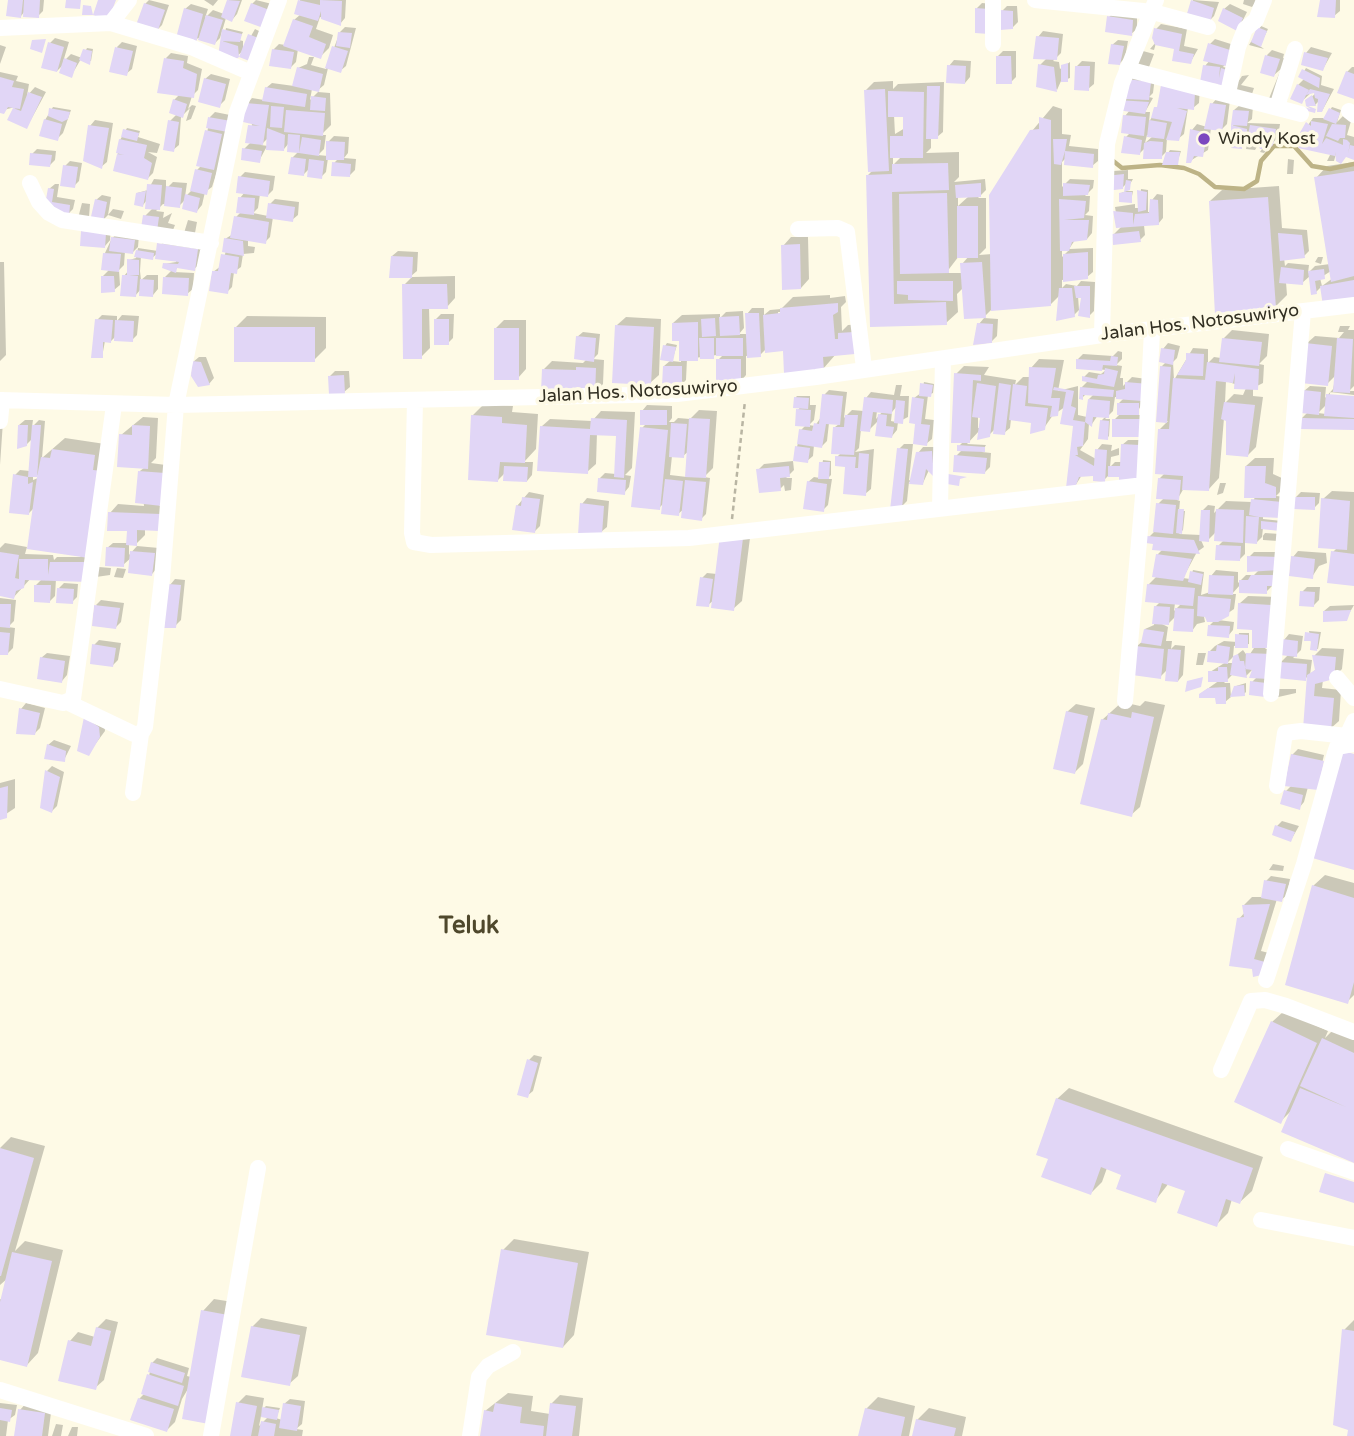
<!DOCTYPE html>
<style>
body{margin:0}
canvas{display:block;background:#fefae6}
</style>
<canvas width="1354" height="1436"></canvas>
<script>
const ctx = document.querySelector('canvas').getContext('2d');
ctx.lineJoin = 'round';
function fill(path, color) { ctx.fillStyle = color; ctx.fill(path, 'evenodd'); }
const poly = rows => new Path2D(rows.map(r => 'M' + r).join(''));
function stroke(path, color, width, dash) { ctx.strokeStyle = color; ctx.lineWidth = width; ctx.lineCap = dash ? 'butt' : 'round'; ctx.setLineDash(dash || []); ctx.stroke(path); }
function drawText(font, color, halo, rows, align = 'center') {
  ctx.font = font + ' "Varela Round",sans-serif'; ctx.lineWidth = 7; ctx.setLineDash([]); ctx.textBaseline = 'middle'; ctx.strokeStyle = halo; ctx.fillStyle = color; for (const [text, x, y, turn = 0] of rows) {
    ctx.save(); ctx.translate(x, y); ctx.rotate((+turn || 0) * Math.PI / 180); ctx.textAlign = isNaN(turn) ? turn : align; if (halo) ctx.strokeText(text, 0, 0); ctx.fillText(text, 0, 0); ctx.restore();
  }
}
const shadow = poly([
 [9,0,44,0,43,11,38,16,25,11,21,16],
 [149,0,169,5,162,25,156,31,145,4],
 [204,0,218,0,213,6],
 [229,0,242,0,237,14,232,20,226,18,220,38,215,43,198,38,195,41,185,9,191,4,208,9,205,18,213,10,224,14],
 [256,0,276,5,271,22,252,4],
 [300,0,346,0,345,18,340,24,320,17,316,29,333,35,329,48,320,57,298,49,296,62,291,67,273,50,279,44,285,45,294,20,301,14,297,13],
 [1193,0,1219,2,1214,16,1209,21,1188,16],
 [1244,0,1257,0,1252,7,1243,4],
 [1322,0,1340,0,1340,11,1334,16],
 [982,3,993,4,977,31,977,8],
 [1230,4,1247,12,1241,24,1224,9],
 [1007,6,1017,6,1018,22,1012,28,1002,11],
 [1114,12,1137,15,1137,29,1131,34,1109,17],
 [1161,24,1187,29,1184,46,1198,49,1190,63,1176,48,1156,43,1154,50,1150,49,1156,42,1156,29],
 [1261,26,1268,29,1260,46,1264,49,1249,45],
 [345,27,356,28,346,66,340,71,328,68,324,85,318,90,312,89,310,100,318,92,330,93,331,125,321,135,326,135,324,149,318,155,328,156,328,142,334,136,349,137,348,153,344,158,356,159,355,170,350,175,334,163,338,159,328,158,326,172,321,177,310,168,304,174,292,158,298,152,289,143,284,149,266,148,259,161,244,149,251,142,252,123,247,104,252,98,264,100,266,88,272,83,294,86,298,68,307,64,309,57,314,57,311,65,326,69,340,32],
 [269,137,268,146,261,145],
 [226,28,243,32,239,40,243,41,243,50,255,29,265,34,233,59,220,55],
 [1043,31,1063,34,1061,53,1053,61,1059,62,1060,69,1070,62,1070,78,1061,81,1057,90,1040,65,1047,58,1038,37],
 [55,38,69,42,63,62,71,54,82,58,87,48,93,49,91,61,81,59,71,76,65,63,57,71,50,43],
 [1215,39,1234,45,1231,58,1223,67,1228,68,1217,82,1205,66,1210,60,1210,44],
 [1118,40,1128,41,1125,58,1120,63,1112,45],
 [122,42,137,46,132,69,126,74,117,47],
 [0,45,6,47,0,64],
 [1311,47,1332,53,1323,69,1306,53],
 [1272,50,1284,54,1283,58,1286,59,1292,82,1286,104,1268,101,1281,69,1274,75,1267,55],
 [1003,51,1016,51,1016,77,1011,82,997,57],
 [1143,51,1154,54,1149,67,1137,64],
 [171,53,188,56,187,63,202,69,198,90,192,96,188,109,192,105,196,106,191,119,186,121,190,108,181,117,179,145,173,150,170,121,177,114,174,100,180,94,166,58],
 [954,60,971,61,970,77,965,83,949,66],
 [1082,61,1095,62,1094,84,1088,89,1077,66],
 [1352,67,1354,67,1354,97,1347,72],
 [1306,68,1322,76,1321,85,1334,89,1322,111,1320,100,1315,105,1307,101,1316,93,1313,91,1301,102,1298,85,1305,78,1301,76],
 [0,72,18,76,16,81,29,84,27,96,35,87,46,92,27,127,10,119,15,107,0,111],
 [211,74,230,79,225,100,219,106,205,79],
 [1134,75,1155,77,1153,93,1149,97,1153,98,1145,112,1150,112,1149,122,1160,103,1200,87,1199,103,1193,108,1188,108,1184,134,1178,139,1167,138,1166,152,1161,157,1145,148,1139,154,1126,137,1130,133,1125,116,1130,110,1119,109,1128,80],
 [1147,135,1153,136,1145,143],
 [1249,75,1241,85,1254,88,1252,94,1232,91,1242,76],
 [893,81,893,89,898,84,944,82,943,132,937,137,931,137,931,148,926,153,959,152,959,177,954,182,985,179,986,190,978,198,986,198,986,248,979,255,992,254,1032,131,1053,106,1062,109,1062,134,1071,135,1069,146,1098,149,1098,161,1092,166,1066,158,1062,162,1062,187,1070,179,1094,180,1093,188,1085,196,1090,196,1089,211,1085,215,1093,216,1092,233,1087,239,1075,240,1069,249,1093,248,1093,272,1087,277,1062,280,1062,288,1066,284,1077,286,1081,281,1095,282,1094,311,1089,316,1083,297,1078,296,1079,310,1074,315,1060,295,1051,304,992,309,985,316,963,288,957,294,958,312,946,323,871,325,868,175,873,170,866,90,874,82],
 [894,115,905,115,905,128,895,134],
 [893,156,902,156,893,165],
 [969,196,958,206,958,197],
 [1062,249,1069,250,1062,257],
 [959,256,969,256,962,264,962,273,946,273],
 [1217,98,1230,100,1227,124,1222,129,1211,128,1208,150,1190,161,1192,130,1197,124,1207,127,1212,104],
 [1240,105,1253,106,1252,119,1247,123,1280,124,1278,137,1264,153,1260,152,1264,146,1258,145,1255,150,1246,149,1248,140,1241,147,1232,137,1234,110],
 [53,107,71,110,63,133,57,139,45,120],
 [1332,107,1341,110,1337,122,1343,116,1351,121,1347,135,1354,137,1354,158,1336,154,1334,161,1327,161,1331,153,1300,136,1313,118,1325,118],
 [215,112,235,116,212,187,205,192,202,205,197,211,185,200,179,206,163,204,156,211,164,212,163,218,172,213,168,223,175,225,173,230,157,229,145,216,153,208,147,200,143,205,137,193,148,190,154,179,166,180,166,189,173,182,187,183,185,197,193,189,197,170,201,166,210,117],
 [95,120,113,123,107,162,101,167,90,126],
 [127,128,140,131,138,137,160,144,157,153,148,152,157,157,153,173,148,178,115,170,120,140],
 [37,149,56,151,55,160,50,165,32,154],
 [1170,150,1181,151,1177,163,1168,153],
 [1288,159,1294,160,1293,174,1287,174],
 [70,161,82,163,79,181,74,186,65,166],
 [1354,162,1354,299,1321,287,1316,292,1310,276,1302,283,1286,282,1287,295,1276,306,1210,201,1222,190,1279,186,1282,228,1307,230,1309,251,1304,256,1284,258,1285,266,1288,263,1309,265,1308,273,1315,266,1330,264,1316,178,1327,166],
 [1331,271,1333,278,1322,286,1320,278],
 [1128,170,1128,179,1133,179,1126,191,1133,191,1131,201,1121,193,1126,191,1128,182,1123,187,1107,189,1113,171],
 [245,172,275,176,273,190,268,195,260,194,258,208,253,213,268,216,270,204,275,199,299,202,298,215,292,220,273,217,270,237,265,242,248,239,248,246,255,247,254,253,243,254,241,267,234,272,232,287,227,292,213,272,221,266,226,251,225,239,233,234,236,217,241,212,240,198,245,192,240,177],
 [55,184,59,184,57,197,75,200,73,209,68,214,47,205,49,189],
 [1141,189,1148,190,1148,212,1151,212,1152,200,1157,194,1163,195,1163,218,1158,224,1144,225,1145,235,1140,240,1113,235,1122,226,1118,226,1115,207,1135,204,1135,208,1139,208],
 [102,195,111,197,108,215,113,209,124,211,121,219,108,215,102,221,96,200],
 [82,203,90,204,89,217,78,218],
 [188,220,197,222,195,233,184,233],
 [111,228,110,240,118,233,139,235,138,247,133,252,125,251,124,265,119,270,120,285,114,290,102,277,110,269,105,253,112,238,105,246,82,244],
 [791,237,808,237,809,279,801,288,783,246],
 [164,239,202,244,200,264,194,269,178,267,174,272,194,273,193,289,187,294,165,277,172,270,164,264,176,262,176,260,158,253,152,258,141,256,140,271,141,280,147,275,158,275,158,289,153,295,141,289,135,296,124,276,129,270,129,260,136,258,138,248,158,251],
 [398,251,418,252,417,271,411,276,392,256],
 [1318,257,1323,257,1321,264,1315,262],
 [0,262,4,262,6,355,0,361],
 [455,276,455,298,447,307,429,307,430,348,421,357,404,285,412,277],
 [830,295,830,298,845,296,846,302,841,307,842,331,848,325,862,324,823,369,782,312,778,312,781,350,767,348,760,355,746,356,746,375,741,381,718,360,724,354,687,359,686,380,681,385,664,366,671,360,665,346,667,343,677,345,672,361,681,362,680,339,673,323,682,315,720,314,720,318,726,312,743,311,744,328,739,334,748,334,747,314,752,308,764,308,764,315,770,310,781,309,793,297],
 [441,314,454,314,453,338,448,343,436,319],
 [102,315,117,316,117,321,122,315,139,316,137,335,132,340,116,336,111,341,105,341,102,357,97,320],
 [247,316,326,317,326,348,314,360,235,328],
 [626,317,661,319,659,375,650,383,617,325],
 [984,318,998,319,997,336,992,341,979,324],
 [504,320,526,320,526,369,518,378,496,328],
 [1340,326,1350,326,1348,330,1354,330,1354,386,1349,391,1354,391,1354,395,1330,392,1330,396,1354,398,1354,428,1302,418,1308,412,1304,391,1310,386,1326,387,1325,398,1333,389,1336,375,1327,384,1306,344,1315,336,1339,338,1344,332,1338,332],
 [1327,404,1326,414,1318,413],
 [1232,330,1269,334,1267,356,1259,364,1264,365,1263,383,1253,388,1253,396,1263,397,1256,447,1247,456,1228,420,1224,418,1219,478,1208,490,1184,488,1177,500,1180,501,1179,511,1185,511,1183,530,1179,534,1201,535,1202,511,1208,505,1215,506,1214,513,1226,501,1252,502,1256,496,1246,466,1255,458,1274,458,1273,474,1284,479,1284,488,1276,496,1287,497,1263,515,1263,519,1282,521,1281,527,1263,528,1262,537,1265,533,1280,534,1278,541,1263,540,1263,536,1257,542,1245,541,1245,554,1240,559,1218,546,1224,540,1216,532,1208,540,1201,540,1204,547,1197,552,1183,578,1190,579,1193,570,1204,572,1201,595,1210,592,1211,576,1216,570,1238,572,1238,583,1246,575,1254,575,1259,570,1249,557,1254,552,1283,552,1272,586,1266,592,1240,585,1232,594,1236,594,1234,609,1218,620,1234,622,1233,630,1228,636,1210,625,1215,620,1203,611,1205,622,1197,624,1192,631,1176,616,1168,624,1160,623,1168,627,1166,641,1172,641,1171,649,1175,645,1185,646,1183,675,1178,681,1168,669,1160,677,1137,646,1144,640,1145,629,1154,625,1155,607,1161,601,1148,585,1157,576,1157,555,1163,549,1149,537,1154,532,1158,504,1165,497,1159,479,1165,473,1160,429,1168,421,1158,421,1161,367,1166,362,1163,349,1168,343,1180,346,1177,358,1173,362,1174,380,1193,348,1208,349,1208,363,1214,357,1221,358,1223,339],
 [1226,381,1246,388,1243,395,1234,394,1225,403],
 [1175,603,1182,603,1174,611],
 [583,332,600,334,598,354,593,359,604,360,603,384,595,393,543,370,552,361,583,363,587,359,577,337],
 [1118,351,1122,352,1122,359,1116,365,1122,366,1120,378,1123,378,1123,386,1132,377,1154,380,1136,415,1147,415,1147,430,1114,420,1121,413,1118,404,1124,398,1115,397,1113,411,1105,419,1110,419,1109,436,1107,438,1101,421,1106,416,1098,415,1092,424,1089,423,1088,439,1080,450,1096,459,1097,450,1102,444,1112,445,1111,451,1119,448,1119,455,1111,457,1110,467,1115,462,1122,462,1122,445,1128,440,1144,440,1121,475,1109,475,1104,480,1095,474,1082,475,1075,486,1075,425,1065,407,1053,415,1044,428,1033,421,1011,419,1010,428,1004,433,995,429,989,435,980,430,967,444,986,445,982,452,991,453,990,467,985,472,956,456,963,449,959,446,964,441,956,374,964,366,989,367,984,375,1016,380,1015,385,1023,377,1030,377,1031,368,1039,359,1064,360,1058,391,1078,386,1078,415,1087,417,1089,399,1094,394,1087,393,1082,398,1081,388,1089,380,1084,377,1089,372,1101,374,1106,370,1077,367,1078,359,1083,354,1113,356],
 [978,416,982,416,981,428,978,428],
 [199,357,206,357,214,378,209,384,193,362],
 [335,371,349,371,350,387,344,392,329,377],
 [924,382,934,384,933,393,928,395,925,419,934,420,932,439,926,444,917,423,914,398,921,393],
 [896,385,902,385,900,396,909,396,908,417,898,422,897,430,892,436,878,421,869,430,861,429,859,448,855,452,874,449,871,489,865,494,847,465,837,457,841,453,835,427,839,424,829,423,827,441,822,446,814,445,813,456,807,461,797,447,801,430,806,425,798,410,801,406,795,398,797,396,810,396,810,405,816,405,814,420,809,425,815,426,821,417,824,395,829,390,847,392,844,418,852,410,864,411,866,398,871,392,894,395],
 [897,406,896,422,891,421,892,412],
 [877,411,883,411,876,419],
 [484,404,513,406,512,412,538,414,536,449,524,462,533,462,532,475,527,481,506,472,498,480,472,416],
 [647,405,672,406,672,418,669,422,674,422,678,418,690,419,699,410,717,411,713,468,704,477,710,478,706,514,701,519,684,509,678,514,664,503,659,508,642,428,646,424,642,411],
 [689,451,687,477,670,475,672,456,683,456],
 [0,406,4,407,0,465],
 [601,411,635,412,632,468,625,475,631,476,629,487,624,493,599,479,605,473,616,474,618,434,597,433,596,464,587,472,541,427,550,419,592,421],
 [143,417,158,418,156,458,151,463,173,466,169,496,159,506,168,506,145,528,145,535,136,544,129,544,129,555,137,546,159,548,157,568,152,574,132,557,123,565,107,548,113,543,128,543,129,530,110,513,118,504,144,506,140,471,145,467,121,435],
 [25,420,33,420,32,427,39,420,45,421,42,458,65,438,105,444,93,558,56,579,55,596,50,601,36,585,43,578,32,577,13,598,0,595,0,548,5,543,27,547,25,554,53,555,54,560,57,557,81,557,35,507,28,514,15,475,20,470,30,471,33,438,27,444,19,425],
 [33,475,43,476,33,480],
 [904,444,913,444,909,480,911,481,918,453,923,447,937,447,938,470,929,470,923,483,909,482,907,501,901,507,899,449],
 [823,460,831,461,831,475,827,479,832,479,828,505,823,510,808,482,814,477,820,478],
 [793,461,794,470,786,478,792,478,791,490,785,491,784,485,780,489,758,470,764,464],
 [1220,483,1226,483,1223,493,1217,495],
 [1332,491,1354,492,1354,584,1333,552,1337,548,1323,499],
 [529,492,544,495,540,526,535,531,517,506],
 [1301,492,1320,493,1319,503,1314,508,1296,497],
 [587,498,609,501,607,527,601,532,582,504],
 [751,530,742,601,733,609,714,600,708,605,702,578,707,573,717,574,722,536],
 [1298,551,1326,553,1327,563,1319,566,1312,577,1293,557],
 [99,567,111,568,110,575,96,577],
 [117,568,126,569,123,578,114,577],
 [175,579,185,580,181,620,175,626,170,585],
 [64,583,78,584,77,597,72,602,59,588],
 [1307,587,1320,587,1319,600,1314,605,1302,592],
 [1248,596,1278,597,1276,638,1265,649,1276,649,1270,689,1252,682,1258,676,1255,667,1246,676,1233,674,1224,683,1230,683,1231,697,1225,702,1217,696,1200,694,1220,680,1210,672,1226,662,1210,651,1215,646,1224,641,1237,642,1239,633,1249,633,1249,644,1234,646,1233,657,1227,663,1234,663,1234,657,1243,650,1248,657,1254,648,1254,628,1239,604],
 [0,598,16,600,14,621,8,627,15,628,13,648,7,654,0,653],
 [101,600,124,603,121,622,116,627,96,605],
 [1354,605,1346,619,1324,611,1330,606],
 [1309,631,1321,632,1318,649,1312,648],
 [1289,634,1303,636,1301,650,1293,658,1312,660,1310,675,1317,668,1314,656,1322,648,1344,649,1342,669,1333,678,1323,680,1322,688,1341,690,1339,721,1330,729,1305,727,1309,675,1305,679,1280,663,1289,654,1284,640],
 [99,640,121,643,118,660,113,665,94,645],
 [47,653,70,656,67,675,62,681,41,658],
 [1198,653,1206,653,1203,665,1196,665],
 [1246,683,1246,692,1244,694,1236,686],
 [1276,689,1296,689,1296,693,1274,698],
 [1145,701,1165,705,1140,807,1131,815,1102,720,1122,702,1140,706],
 [26,703,45,708,40,728,35,733,21,709],
 [1076,704,1095,708,1083,764,1075,772,1067,712],
 [86,718,104,721,105,731,88,754],
 [54,740,71,746,64,760,48,745],
 [1298,749,1324,755,1317,785,1308,787,1304,802,1299,808,1286,791,1292,785,1292,755],
 [52,766,64,772,57,806,52,811,42,807,47,771],
 [15,779,15,808,0,818,0,783],
 [1282,821,1299,826,1291,840,1277,826],
 [1273,864,1284,866,1283,871,1269,870],
 [1325,875,1354,883,1354,995,1347,1002,1313,886],
 [1271,876,1290,879,1287,895,1281,900,1277,899,1261,951,1273,954,1274,964,1254,968,1239,919,1245,912,1244,905,1252,897,1263,897,1266,881],
 [1284,1011,1328,1031,1325,1038,1335,1028,1354,1037,1354,1161,1293,1109,1280,1122,1272,1022],
 [534,1055,542,1057,533,1091,527,1096,529,1060],
 [1069,1088,1263,1157,1252,1191,1240,1202,1232,1199,1228,1213,1216,1225,1187,1190,1169,1183,1155,1201,1124,1174,1107,1168,1102,1182,1091,1193,1050,1158,1057,1099],
 [11,1137,45,1146,15,1251,25,1241,63,1250,38,1353,27,1365,0,1358,0,1299,2,1300,8,1278,0,1285,0,1148],
 [514,1239,589,1252,574,1335,563,1347,503,1250],
 [214,1299,239,1303,182,1399,175,1422,167,1430,139,1399,145,1393,152,1363,157,1358,189,1368,187,1376,191,1377,203,1311],
 [261,1318,307,1327,298,1376,289,1384,252,1327],
 [106,1319,118,1322,104,1380,95,1388,70,1341,78,1332,95,1337,97,1328],
 [1354,1320,1354,1436,1349,1436,1344,1330],
 [508,1393,533,1396,531,1411,550,1414,551,1404,560,1395,583,1398,579,1436,482,1436,485,1411],
 [246,1395,264,1398,262,1410,266,1406,280,1408,276,1418,282,1420,284,1404,290,1399,305,1401,302,1424,296,1429,303,1430,302,1436,231,1436,238,1403],
 [261,1416,268,1417,259,1426],
 [878,1397,915,1406,909,1436,860,1436,866,1409],
 [28,1401,52,1405,48,1436,16,1436,20,1410],
 [0,1403,17,1405,15,1415,8,1420,6,1436,0,1436],
 [929,1408,966,1417,962,1436,914,1436,917,1420],
 [56,1424,63,1425,61,1436,52,1436],
 [72,1427,78,1427,77,1436,68,1436]
]);
const stream = poly([
 [1112,160,1122,168,1160,165,1184,168,1199,174,1215,187,1244,189,1257,181,1261,161,1274,146,1294,146,1312,166,1330,169,1354,164]
]);
const building = poly([
 [8,0,23,0,21,18,6,16],
 [24,0,40,0,39,18,23,17],
 [66,0,81,0,80,9,65,8],
 [98,0,116,0,108,21,93,15,82,15,83,5,91,6,93,15],
 [227,0,240,1,232,22,221,17],
 [298,0,320,5,320,0,342,1,341,26,321,19,321,11,318,21,294,14],
 [1191,0,1214,8,1210,23,1186,17],
 [1320,0,1336,0,1335,18,1317,17],
 [144,3,165,10,157,33,136,25],
 [251,3,272,11,266,29,244,21],
 [184,8,203,14,196,43,176,38],
 [975,8,989,9,989,34,975,33],
 [1223,8,1243,18,1237,31,1218,21],
 [1000,10,1013,11,1013,29,1000,30],
 [206,15,223,20,215,45,198,40],
 [1107,16,1133,20,1132,36,1105,32],
 [293,19,313,26,309,37,326,44,321,59,283,46],
 [1257,27,1267,31,1261,47,1251,42],
 [1154,28,1182,34,1179,51,1194,54,1191,64,1172,61,1174,49,1155,45,1152,38],
 [222,29,242,34,240,42,222,41,238,46,239,57,234,61,218,56],
 [338,32,352,33,350,48,336,46],
 [248,34,261,39,252,62,239,57],
 [1036,36,1059,38,1057,60,1033,59],
 [46,39,42,53,30,49,32,40],
 [48,42,64,47,57,72,41,68],
 [1208,43,1230,50,1226,66,1203,61],
 [1111,44,1124,46,1120,65,1108,64],
 [332,46,348,51,341,73,325,68],
 [115,47,133,51,127,76,109,72],
 [83,49,92,51,90,65,79,60],
 [272,49,294,52,291,69,269,66],
 [1304,52,1328,58,1323,71,1301,65],
 [1265,55,1280,59,1274,77,1260,73],
 [996,56,1011,56,1012,84,996,84],
 [64,58,77,63,72,78,59,73],
 [164,58,184,61,183,68,197,74,194,98,157,93],
 [1068,63,1068,82,1061,82,1061,65],
 [1038,64,1054,67,1057,92,1036,87],
 [947,65,966,66,965,84,946,83],
 [1203,65,1220,67,1219,78,1221,68,1227,70,1223,88,1217,89,1218,84,1200,82],
 [1075,66,1090,66,1089,91,1074,90],
 [297,67,323,74,319,92,292,86],
 [1302,69,1320,78,1319,88,1298,77],
 [1346,71,1354,74,1354,99,1337,93],
 [0,77,14,81,12,87,24,89,20,109,13,108,21,111,28,92,42,97,27,129,7,120,13,108,8,107,4,114,0,113],
 [204,78,226,84,220,108,198,102],
 [1127,79,1151,82,1149,100,1125,99],
 [1297,84,1309,90,1306,95,1310,89,1330,94,1322,112,1317,112,1318,99,1315,98,1314,93,1306,95,1302,104,1290,99],
 [1161,85,1195,92,1194,110,1177,108,1187,111,1179,141,1166,140,1172,122,1151,118,1154,107,1157,107],
 [927,86,940,86,938,139,926,139],
 [265,87,307,94,305,107,262,101],
 [885,89,889,171,868,172,864,90],
 [888,91,924,92,923,158,890,158,890,136,903,136,903,117,888,117],
 [1312,95,1316,106,1308,106,1316,109,1315,113,1296,108,1296,105,1311,109,1306,106,1305,100],
 [311,96,326,98,325,111,310,110],
 [173,99,187,104,183,118,169,113],
 [1118,100,1149,102,1145,114,1117,110],
 [245,103,269,105,263,145,245,143,248,125,260,126,243,122],
 [1210,103,1226,105,1222,131,1204,129],
 [271,106,284,107,282,128,270,127],
 [49,108,70,112,68,119,62,122,48,116],
 [1329,108,1340,113,1336,124,1323,119],
 [286,110,325,113,323,136,284,132],
 [1233,110,1249,111,1247,126,1231,125],
 [1123,115,1146,117,1144,136,1121,133],
 [208,117,231,121,228,132,206,128],
 [1039,117,1051,120,1051,306,991,311,989,195,1030,130,1039,129],
 [44,119,62,124,58,141,39,136],
 [168,120,179,122,174,152,163,150],
 [1149,120,1167,123,1164,139,1147,137],
 [1311,121,1328,124,1322,144,1326,138,1343,145,1343,139,1347,140,1350,143,1348,154,1350,145,1354,146,1354,160,1346,157,1341,164,1336,161,1335,152,1335,156,1298,148,1301,139,1298,136,1306,122,1311,126],
 [1332,124,1346,125,1345,138,1340,138,1338,141,1326,136],
 [88,125,109,128,102,169,83,161],
 [1231,125,1247,129,1247,141,1250,125,1276,129,1273,145,1269,149,1260,149,1257,143,1242,142,1242,149,1231,148],
 [267,128,285,135,284,151,266,150],
 [123,129,139,133,137,141,121,137],
 [1190,129,1207,133,1203,157,1194,156,1191,163,1186,163],
 [205,130,222,134,214,170,196,166],
 [288,134,300,135,299,153,287,152],
 [1124,136,1142,140,1140,155,1121,153],
 [302,137,321,140,319,156,299,153],
 [119,139,147,145,144,158,152,163,148,180,113,171,117,154,124,155,116,153],
 [1053,139,1067,139,1065,151,1094,154,1093,168,1064,165,1065,151,1061,165,1054,164],
 [326,141,345,142,344,160,326,160],
 [1150,141,1163,142,1162,159,1143,159,1144,143],
 [242,148,262,151,260,163,241,160],
 [1166,152,1180,152,1178,165,1162,165],
 [30,153,52,155,50,167,29,165],
 [291,157,306,159,304,176,288,174],
 [309,159,324,161,322,179,307,177],
 [332,162,351,164,350,177,331,176],
 [948,163,949,190,892,192,894,304,946,302,947,325,870,327,866,175,892,174,892,164],
 [63,165,78,167,75,188,60,186],
 [195,169,212,173,207,195,190,191],
 [1354,171,1354,276,1331,282,1314,177],
 [1124,174,1123,189,1105,191,1106,176],
 [238,176,270,181,268,197,236,193],
 [1126,180,1131,181,1130,190,1124,192,1132,192,1132,203,1119,202,1119,193,1124,192],
 [981,183,981,197,956,198,955,185],
 [1063,183,1090,185,1088,195,1063,196],
 [147,184,162,185,160,210,145,209],
 [166,186,182,188,180,208,164,206],
 [48,188,54,189,52,202,70,205,69,216,45,205],
 [1137,190,1147,192,1146,210,1138,212],
 [146,191,143,207,134,205,136,193],
 [947,193,949,273,900,274,899,194],
 [185,194,200,198,197,213,182,209],
 [238,197,255,198,254,215,236,213],
 [1268,197,1276,308,1215,315,1209,201],
 [95,199,107,202,103,223,90,221],
 [1059,199,1086,201,1084,218,1064,220,1089,220,1087,240,1072,242,1069,251,1060,251],
 [1150,199,1158,200,1159,225,1116,228,1113,211,1133,213,1133,225,1135,214,1149,213],
 [268,203,295,207,293,222,266,218],
 [957,206,978,206,978,258,957,258],
 [143,215,159,217,157,231,141,228],
 [234,216,269,222,266,244,230,238],
 [81,231,106,233,105,248,80,246],
 [1139,231,1141,242,1113,245,1112,234],
 [1278,233,1302,235,1305,258,1280,261],
 [111,237,135,240,133,254,109,251],
 [224,238,243,241,244,256,222,252],
 [157,243,198,249,195,271,177,268,176,273,162,268,163,263,178,264,179,262,155,259],
 [800,244,801,289,782,290,781,245],
 [136,250,154,253,153,260,134,257],
 [1088,252,1088,279,1063,282,1063,254],
 [103,253,121,254,119,272,101,270],
 [221,254,239,257,237,274,231,273,228,294,209,291,212,271,218,271],
 [391,256,413,257,412,278,389,278],
 [127,259,139,260,139,275,129,275,138,276,136,297,120,296,122,275,127,275],
 [982,262,986,318,964,319,960,263],
 [1281,267,1304,270,1303,285,1279,283],
 [1324,269,1325,279,1315,281,1317,294,1311,295,1308,271],
 [101,276,114,276,115,292,101,293],
 [163,277,189,278,188,296,162,294],
 [140,279,154,280,153,297,139,296],
 [1354,280,1354,301,1323,306,1320,286],
 [897,281,953,281,953,301,908,300,908,295,897,294],
 [402,284,447,284,448,309,422,309,422,359,403,359],
 [1074,286,1090,286,1090,318,1078,316,1081,298,1076,298],
 [1059,288,1072,288,1075,317,1056,321],
 [838,303,838,312,833,315,835,339,838,339,838,333,854,332,855,354,823,357,824,371,784,374,783,351,765,353,763,315,780,313,780,308],
 [745,313,759,313,761,357,747,358],
 [739,316,740,335,720,336,719,317],
 [715,318,716,336,702,337,701,319],
 [95,319,113,320,111,343,103,342,103,358,91,358],
 [434,319,449,319,449,345,434,345],
 [115,320,134,321,133,342,114,341],
 [698,322,698,361,679,361,679,341,672,341,672,323],
 [977,323,993,324,992,343,973,345],
 [615,325,654,327,651,385,612,383],
 [234,327,315,327,315,362,234,362],
 [494,328,519,328,519,380,494,380],
 [576,336,596,338,594,362,574,359],
 [699,338,714,338,714,359,700,359],
 [716,338,743,338,743,356,716,356],
 [1222,338,1262,342,1259,366,1219,362],
 [1337,338,1353,339,1350,393,1333,392],
 [1305,343,1332,346,1328,386,1301,383],
 [663,345,676,347,673,362,660,360],
 [1161,348,1175,350,1173,365,1159,362],
 [1186,353,1204,354,1203,376,1177,375,1186,360],
 [1111,356,1118,357,1117,366,1103,365,1102,371,1076,369,1076,359,1110,361],
 [716,359,741,359,741,382,716,383],
 [192,361,201,362,210,385,198,387,191,376],
 [1207,362,1259,369,1258,390,1234,389,1235,373,1233,383,1216,381,1209,491,1182,490,1183,476,1155,474,1158,429,1169,429,1173,378,1205,380],
 [663,366,682,366,682,387,662,386],
 [1160,366,1171,367,1167,423,1156,422],
 [576,367,596,368,595,394,541,392,542,369,576,370],
 [1029,367,1056,368,1051,398,1060,398,1058,416,1050,417,1052,406,1028,403],
 [1105,368,1118,371,1114,387,1082,381,1082,376,1097,379,1098,375,1104,374],
 [954,373,981,375,981,381,973,380,970,443,951,443],
 [344,375,345,394,329,395,328,376],
 [1125,382,1149,384,1142,401,1116,399,1116,391,1125,389],
 [920,383,933,385,931,397,919,396],
 [977,383,996,386,990,437,977,440,980,418,972,417],
 [999,383,1011,385,1005,435,993,434],
 [1013,384,1027,386,1025,406,1048,408,1045,430,1030,434,1031,423,1009,420],
 [1054,387,1074,391,1071,406,1076,408,1073,420,1085,422,1088,399,1110,401,1109,418,1093,417,1092,427,1085,422,1083,446,1077,447,1078,455,1075,455,1094,466,1095,449,1107,450,1105,482,1093,481,1093,476,1079,477,1075,488,1066,488,1073,426,1060,424,1066,392,1053,390],
 [1080,387,1114,390,1113,397,1083,395,1083,400,1079,399],
 [1303,390,1321,392,1319,415,1301,413],
 [822,394,843,396,840,425,826,424,822,448,797,444,799,429,812,431,814,423,819,424],
 [1326,394,1354,396,1354,418,1324,416],
 [794,397,809,398,808,409,793,408],
 [864,397,893,400,892,414,873,412,870,432,860,431],
 [912,397,924,399,921,424,930,425,927,446,913,444,915,424,909,423],
 [896,400,905,401,903,424,894,423],
 [1224,402,1255,405,1248,457,1226,455,1226,421,1221,419],
 [1117,403,1139,403,1139,415,1117,415],
 [796,409,811,410,810,427,795,426],
 [640,410,667,410,667,425,640,425],
 [878,414,887,415,886,426,894,427,892,438,875,436],
 [471,415,502,417,502,423,527,425,525,463,500,462,498,482,468,480],
 [845,415,858,415,854,455,831,454,833,427,844,427],
 [591,418,627,420,624,478,614,477,616,436,590,435,588,474,537,471,540,426,590,429],
 [689,418,710,419,706,478,685,477],
 [1300,418,1354,419,1354,430,1299,429],
 [1112,419,1142,419,1142,437,1112,437],
 [1100,420,1109,421,1108,440,1098,439],
 [671,423,687,424,684,458,669,457],
 [18,425,28,425,27,446,17,449],
 [32,425,41,425,37,477,41,457,50,458,52,449,95,455,93,470,102,471,89,558,27,549,37,477,28,477],
 [132,425,150,426,148,469,117,467,119,434,132,435],
 [640,427,668,430,660,510,631,507],
 [1121,444,1139,445,1140,478,1119,481,1119,477,1108,477,1108,466,1120,466],
 [957,445,985,447,985,452,957,451],
 [795,446,810,448,808,463,793,461],
 [897,448,908,449,902,508,890,510],
 [932,451,934,477,926,469,923,485,909,484,916,452],
 [859,453,869,454,866,496,843,494,845,467,835,466,835,456,856,457,855,468,858,468],
 [954,455,987,458,985,474,953,472],
 [819,462,830,462,829,479,818,479],
 [504,466,528,467,527,482,503,481],
 [789,466,790,477,780,478,781,491,759,493,756,469],
 [1245,466,1266,466,1265,483,1276,487,1276,498,1244,498],
 [138,471,165,473,162,506,135,503],
 [13,474,28,477,28,484,33,482,29,515,9,513],
 [948,474,967,477,960,479,959,486,947,484],
 [598,478,626,480,625,495,597,492],
 [1158,478,1181,480,1179,500,1156,499],
 [665,479,683,481,679,516,661,514],
 [685,480,706,482,702,521,681,518],
 [807,481,827,484,824,512,803,509],
 [522,497,540,499,535,533,512,530,516,505,521,506],
 [1294,497,1315,497,1315,510,1293,509],
 [1321,498,1350,501,1347,550,1318,548],
 [1251,499,1282,502,1281,518,1259,517,1257,544,1245,543,1246,516,1259,517,1249,515],
 [580,503,604,506,602,534,578,535],
 [1156,503,1176,505,1173,534,1153,532],
 [1178,509,1184,509,1182,534,1176,533],
 [1216,509,1244,510,1243,543,1214,541],
 [1201,510,1210,510,1209,542,1199,541],
 [108,512,160,514,159,531,137,530,137,546,126,545,127,531,107,531],
 [1261,521,1281,523,1280,531,1261,529],
 [720,535,743,538,734,611,711,608],
 [1147,536,1194,540,1200,554,1152,550,1153,544,1146,543],
 [1216,545,1241,546,1240,561,1215,560],
 [106,547,125,548,124,567,105,566],
 [130,551,155,553,152,576,128,573],
 [1331,551,1354,554,1354,586,1327,583],
 [0,552,19,555,15,578,19,579,19,559,48,559,48,575,50,562,88,562,88,582,25,580,24,588,16,591,14,599,0,596],
 [1156,554,1192,559,1183,581,1152,577],
 [1247,556,1279,557,1279,570,1247,572],
 [1291,556,1315,559,1313,579,1289,576],
 [1190,571,1203,574,1201,585,1188,582],
 [1209,575,1234,576,1233,595,1208,594],
 [1251,575,1275,575,1275,586,1267,586,1267,594,1239,593,1239,580,1248,580],
 [700,577,713,579,709,607,696,606],
 [168,584,181,585,176,628,164,628],
 [1147,584,1195,588,1193,606,1145,602],
 [34,585,51,585,50,603,34,602],
 [57,588,74,589,73,604,56,603],
 [1300,591,1315,592,1314,607,1299,606],
 [1198,596,1231,599,1229,616,1218,622,1207,622,1205,617,1197,616],
 [1238,603,1271,605,1268,648,1252,648,1252,630,1237,629],
 [0,604,11,604,10,628,0,627],
 [94,605,120,608,116,629,92,626],
 [1154,606,1170,607,1169,625,1152,624],
 [1175,608,1194,609,1193,632,1173,631],
 [1351,610,1347,621,1323,622,1323,611],
 [1208,625,1230,626,1229,638,1207,636],
 [1144,629,1164,632,1161,646,1141,643],
 [0,632,10,633,8,655,0,655],
 [1305,632,1319,634,1317,651,1310,650,1311,641,1304,641],
 [1235,634,1248,635,1248,648,1235,648],
 [1282,639,1298,641,1297,657,1280,655],
 [92,644,116,648,113,667,90,664],
 [1217,645,1230,647,1228,664,1207,662,1208,651,1216,651],
 [1135,646,1164,649,1161,679,1132,675],
 [1168,649,1181,650,1178,682,1165,681],
 [1246,653,1271,654,1270,679,1249,678,1252,670,1245,669],
 [1238,654,1240,661,1244,661,1247,678,1230,675,1233,656],
 [1312,655,1336,657,1334,679,1315,684,1314,696,1334,698,1331,731,1303,729,1307,675,1315,670],
 [40,657,65,661,62,683,37,679],
 [1279,662,1307,664,1306,681,1277,678],
 [1218,667,1227,667,1228,682,1208,682,1208,671,1218,671],
 [1203,677,1201,687,1185,692,1187,681],
 [1250,681,1266,683,1265,697,1249,695],
 [1244,685,1245,696,1230,697,1234,686],
 [1226,687,1226,704,1216,704,1215,698,1199,698,1199,694,1208,688],
 [19,708,40,713,35,735,16,734],
 [1066,711,1088,716,1075,774,1053,769],
 [1132,712,1154,717,1132,817,1080,804,1101,719,1107,720,1108,713,1131,718],
 [84,717,99,727,100,737,89,756,77,751],
 [47,744,66,751,65,762,44,759],
 [1340,750,1354,754,1354,870,1309,857],
 [1291,754,1324,761,1318,790,1284,786],
 [45,770,60,777,52,813,40,808],
 [8,786,7,818,0,820,0,788],
 [1284,790,1303,795,1300,810,1280,804],
 [1275,825,1295,832,1291,842,1272,835],
 [1264,880,1286,884,1282,902,1261,898],
 [1312,885,1354,898,1354,982,1348,1004,1285,985],
 [1270,904,1254,959,1265,962,1266,974,1253,977,1252,969,1229,966,1237,918,1244,917,1242,905],
 [1271,1021,1317,1043,1281,1124,1234,1102],
 [1322,1038,1354,1053,1354,1163,1281,1132,1300,1088,1346,1107,1300,1086],
 [527,1059,538,1063,528,1098,517,1095],
 [1056,1098,1253,1168,1240,1204,1226,1199,1217,1227,1177,1213,1185,1191,1162,1183,1156,1203,1116,1189,1121,1175,1101,1167,1091,1195,1041,1177,1048,1159,1036,1155],
 [0,1148,34,1158,1,1276,0,1276],
 [1325,1173,1354,1182,1354,1203,1319,1192],
 [501,1249,578,1263,563,1348,486,1335],
 [12,1252,52,1261,27,1367,0,1360,0,1302],
 [201,1310,228,1315,209,1424,182,1419],
 [251,1326,300,1335,290,1386,241,1377],
 [96,1327,111,1331,96,1390,58,1381,68,1340,91,1346],
 [1342,1329,1354,1331,1354,1436,1347,1436,1348,1430,1333,1425],
 [151,1362,185,1373,182,1383,148,1372],
 [147,1374,184,1386,178,1406,141,1394],
 [138,1398,174,1409,167,1432,130,1420],
 [236,1402,257,1406,251,1436,230,1436],
 [283,1403,301,1406,297,1431,279,1428],
 [495,1403,522,1407,520,1423,544,1426,543,1436,480,1436,484,1410,493,1412],
 [550,1403,576,1406,572,1436,546,1436],
 [262,1407,279,1410,277,1420,261,1417],
 [0,1408,12,1410,10,1422,0,1420],
 [865,1408,905,1417,901,1436,858,1436],
 [18,1409,45,1413,42,1436,14,1436],
 [916,1419,956,1428,954,1436,912,1436],
 [261,1421,276,1424,274,1436,258,1436]
]);
const path = poly([
 [732,519,745,401]
]);
const minor = poly([
 [1035,0,1153,12,1208,27],
 [111,23,129,0],
 [0,28,111,23,191,47,251,73],
 [993,44,993,0],
 [1127,69,1301,114],
 [1228,93,1238,47,1245,29,1256,20,1264,0],
 [1277,107,1295,49],
 [1349,111,1354,115],
 [30,183,39,202,49,213,62,220,211,243],
 [798,229,838,228,847,232,864,368],
 [1102,335,1107,144,1122,83,1156,0],
 [0,400,176,405,677,394,816,377,1102,335,1354,305],
 [415,401,412,533,414,542,431,545,689,538,1144,485],
 [0,421,2,400],
 [940,508,943,359],
 [1337,678,1354,698],
 [0,689,63,703,73,699,114,405],
 [1271,694,1303,311],
 [1125,701,1144,485,1152,331],
 [69,703,134,734,141,734,145,727,162,579,176,405,237,112,279,0],
 [1277,786,1285,733,1301,731,1347,736,1354,721],
 [133,793,141,734],
 [1266,980,1304,864,1335,753,1337,747,1354,744],
 [1221,1070,1251,1001,1265,1000,1286,1006,1354,1032],
 [1288,1149,1354,1172],
 [1261,1220,1354,1238],
 [0,1390,146,1436],
 [211,1436,258,1168],
 [470,1436,479,1377,488,1366,513,1352]
]);
const markers = [
 [1204,139,7,"#7b47bf"]
];
const poiNames = [
 ["Windy Kost",1218,139]
];
const streetNames = [
 ["Jalan Hos. Notosuwiryo",1200,323,-7],
 ["Jalan Hos. Notosuwiryo",638,392,-3]
];
const districtNames = [
 ["Teluk",469,927]
];
fill(shadow, '#0003');
stroke(stream, '#bdb386', 4.5);
fill(building, '#e1d6f6');
stroke(path, '#b9b5a3', 2.5, [5, 3.5]);
stroke(minor, '#fff', 16);
for (const [x, y, r, color] of markers) { const dot = new Path2D(); dot.arc(x, y, r, 0, 2 * Math.PI); ctx.fillStyle = color; ctx.fill(dot); stroke(dot, '#fefae6', 2.5); }
drawText('18px', '#322f22', '#fefae6', poiNames, 'left');
drawText('18px', '#322f22', '#fefae6', streetNames);
drawText('bold 24px', '#4f482c', '#fefae6', districtNames);
</script>
